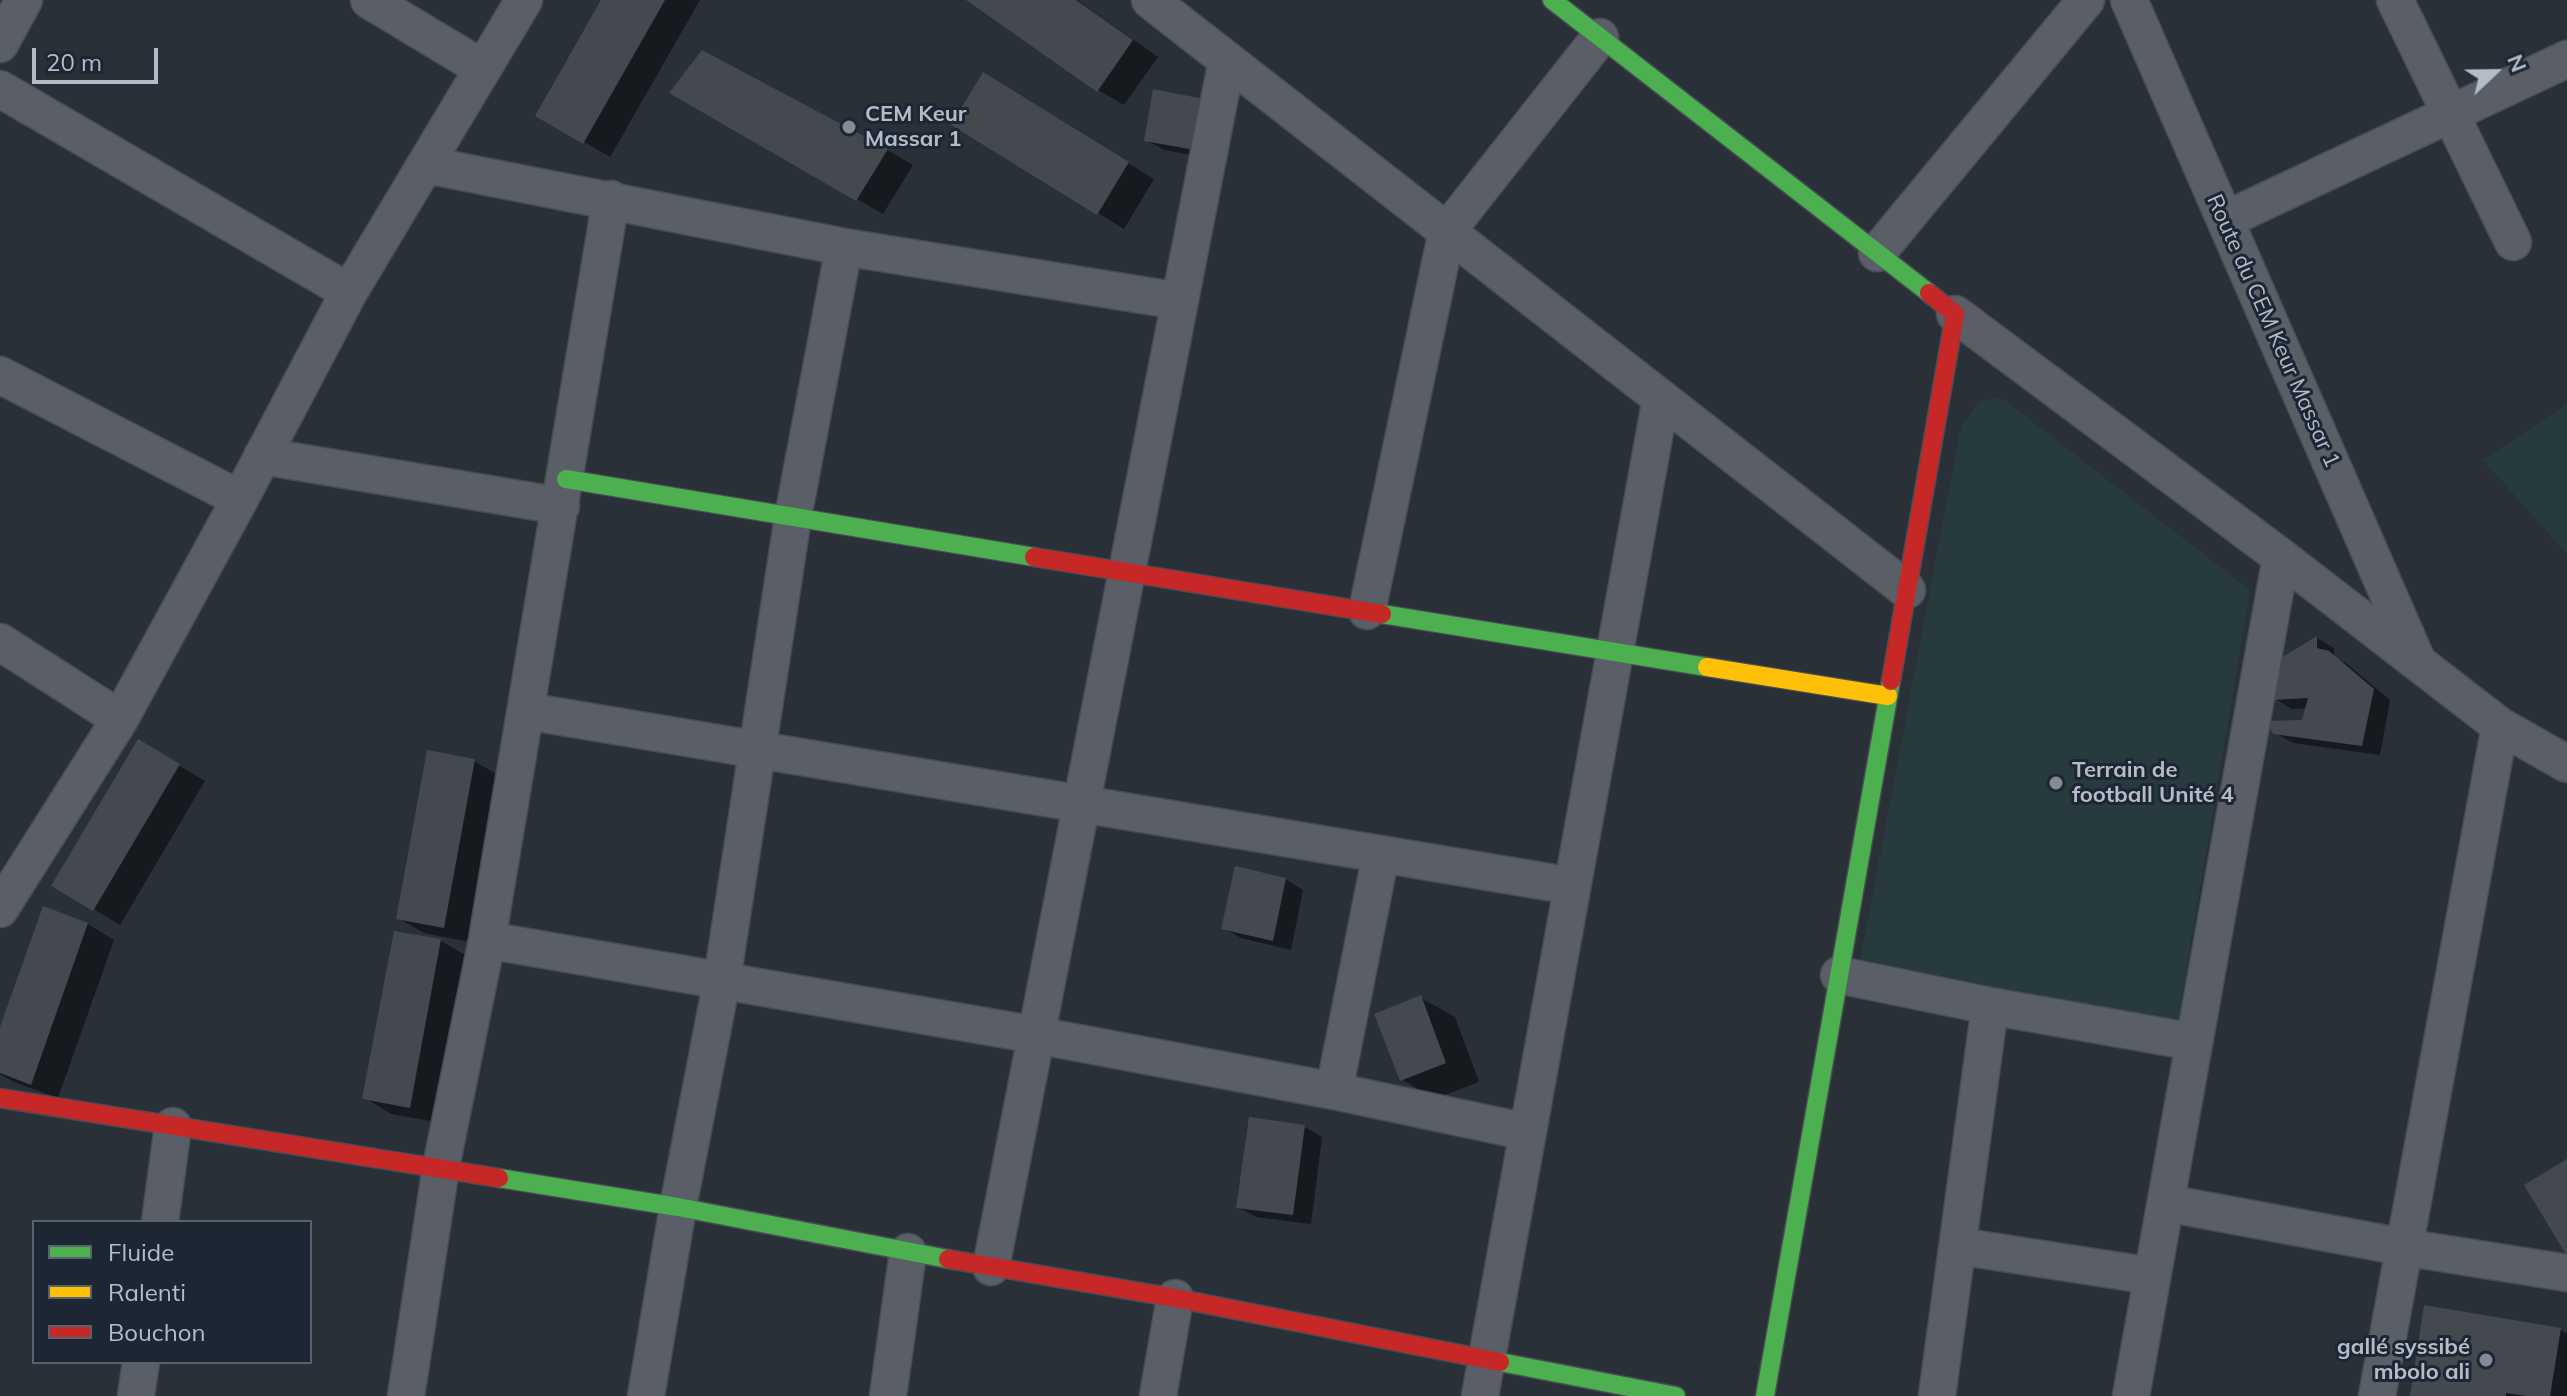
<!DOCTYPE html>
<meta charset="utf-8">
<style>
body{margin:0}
#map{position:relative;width:2567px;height:1396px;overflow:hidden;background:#2a3038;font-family:Mulish,sans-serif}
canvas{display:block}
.legend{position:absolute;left:32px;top:1220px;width:280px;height:144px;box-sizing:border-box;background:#1d2633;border:2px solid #59626f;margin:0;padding:10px 14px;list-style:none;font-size:24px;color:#b4bcc9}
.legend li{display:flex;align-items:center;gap:16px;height:40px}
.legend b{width:40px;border:2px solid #59626f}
.north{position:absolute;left:2455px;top:32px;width:80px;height:80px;-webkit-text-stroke:6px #1d2633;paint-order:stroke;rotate:68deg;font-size:22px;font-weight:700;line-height:32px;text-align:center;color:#b4bcc9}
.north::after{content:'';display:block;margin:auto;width:28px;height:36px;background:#b4bcc9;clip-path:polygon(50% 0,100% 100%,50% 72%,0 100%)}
.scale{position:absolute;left:32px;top:48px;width:126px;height:36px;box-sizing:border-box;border:4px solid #b4bcc9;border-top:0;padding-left:10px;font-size:24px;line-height:28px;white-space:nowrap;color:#b4bcc9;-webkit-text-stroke:6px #1d2633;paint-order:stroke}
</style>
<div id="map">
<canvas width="2567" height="1396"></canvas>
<ul class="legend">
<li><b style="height:10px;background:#4caf50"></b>Fluide</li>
<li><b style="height:10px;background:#ffc107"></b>Ralenti</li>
<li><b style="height:10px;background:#c62828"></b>Bouchon</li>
</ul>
<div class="north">N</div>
<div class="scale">20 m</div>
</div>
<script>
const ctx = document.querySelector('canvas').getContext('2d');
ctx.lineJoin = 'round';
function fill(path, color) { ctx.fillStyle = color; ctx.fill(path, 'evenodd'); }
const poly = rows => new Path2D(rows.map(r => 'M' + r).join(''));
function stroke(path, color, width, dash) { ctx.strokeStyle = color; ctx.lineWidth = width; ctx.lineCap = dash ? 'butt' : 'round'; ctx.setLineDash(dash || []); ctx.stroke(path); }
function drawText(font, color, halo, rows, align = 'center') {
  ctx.font = font + ' Mulish,sans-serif'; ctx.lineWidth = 6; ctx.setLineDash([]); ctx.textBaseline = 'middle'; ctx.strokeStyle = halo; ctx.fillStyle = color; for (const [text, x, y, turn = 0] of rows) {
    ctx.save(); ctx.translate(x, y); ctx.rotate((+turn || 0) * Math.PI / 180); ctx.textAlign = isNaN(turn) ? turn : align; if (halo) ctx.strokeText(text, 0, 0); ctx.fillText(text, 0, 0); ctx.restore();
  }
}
const green = poly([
 [2002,398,2250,590,2177,1026,1857,977,1961,426,1980,401],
 [2567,405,2567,554,2483,460]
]);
const shadow = poly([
 [603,0,700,0,610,157,538,115],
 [970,0,1077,0,1158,57,1124,105,1098,90],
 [1010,90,1154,179,1124,229,954,124],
 [1155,92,1213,159,1164,150,1146,140],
 [672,93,887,150,913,165,883,214],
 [2317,638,2334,648,2334,657,2347,664,2390,700,2380,755,2293,743,2275,733,2303,722,2307,708,2292,709,2275,699,2283,659],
 [165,757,205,781,120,925,54,885],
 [474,761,500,776,470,942,424,933,398,918],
 [1285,879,1303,890,1291,950,1241,938,1223,928],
 [44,909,88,924,114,940,58,1098,14,1082,0,1074,0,1033],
 [395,933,441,941,467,956,436,1122,391,1114,365,1098],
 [1421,998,1455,1017,1479,1082,1435,1099,1401,1079],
 [1251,1119,1305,1127,1322,1137,1311,1224,1256,1217,1238,1207],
 [2560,1329,2567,1334,2567,1396,2412,1396]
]);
const building = poly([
 [601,0,665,0,583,144,535,116],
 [966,0,1076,0,1133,40,1097,92],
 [702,50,888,149,856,201,669,93],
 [983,72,1129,162,1097,215,951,125],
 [1153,89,1204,99,1195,150,1144,141],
 [2317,636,2317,648,2329,651,2374,689,2362,746,2273,734,2267,721,2302,720,2308,698,2273,700,2281,658],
 [138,739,180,764,93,911,51,886],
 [427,750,475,759,444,928,396,919],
 [1235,866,1286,878,1273,941,1221,929],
 [43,906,88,923,31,1085,0,1073,0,1027],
 [394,931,441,939,410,1108,362,1099],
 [1421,995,1446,1063,1400,1081,1374,1014],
 [1249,1117,1305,1125,1293,1215,1236,1208],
 [2567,1159,2567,1256,2524,1185],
 [2424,1305,2561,1328,2550,1396,2527,1396,2506,1393,2506,1396,2410,1396]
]);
const street = poly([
 [369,0,482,68],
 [1150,0,1907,590],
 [2129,0,2416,658],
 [2395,0,2513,242],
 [0,44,24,0],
 [0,89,349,292],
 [427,165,844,247,1179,301],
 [2225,220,2567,59],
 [1877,253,2086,0],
 [1955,314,2281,557,2500,726,2567,764],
 [0,375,240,499],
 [262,456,561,506],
 [1367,611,1447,231,1600,37],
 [0,642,120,719],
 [526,711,1572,886],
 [0,909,120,719,240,499,349,292,524,0],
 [487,940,1036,1035,1334,1091,1527,1132],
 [1839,975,1990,1006,2194,1042],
 [1334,1091,1381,854],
 [2166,1203,2403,1247,2567,1273],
 [160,1222,173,1126],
 [1958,1246,2152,1276],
 [991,1267,1227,60],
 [136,1396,141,1362],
 [406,1396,441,1167,487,940,611,199],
 [646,1396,678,1207,722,980,793,517,844,247],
 [888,1396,908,1252],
 [1158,1396,1175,1298],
 [1480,1396,1661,398],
 [1937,1396,1990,1006],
 [2131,1396,2281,557],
 [2377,1396,2500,726]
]);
const fast = poly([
 [1552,0,1929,293],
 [566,479,1034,557],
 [1382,614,1707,667],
 [499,1178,678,1207,948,1259],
 [1500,1362,1676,1396],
 [1765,1396,1891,681]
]);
const slow = poly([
 [1707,667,1888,696]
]);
const jam = poly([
 [1034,557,1382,614],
 [1891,681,1955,314,1929,293],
 [0,1098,499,1178],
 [948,1259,1175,1298,1500,1362]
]);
const markers = [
 [849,127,8,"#848b96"],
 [2056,783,8,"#848b96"],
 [2486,1360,8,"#848b96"]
];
const poiNames = [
 ["CEM Keur",865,114],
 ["Massar 1",865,139],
 ["Terrain de",2072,770],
 ["football Unité 4",2072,795],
 ["gallé syssibé",2470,1347,"right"],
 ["mbolo ali",2470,1372,"right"]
];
const streetNames = [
 ["Route du CEM Keur Massar 1",2273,331,66]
];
fill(green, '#273a3e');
fill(shadow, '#0007');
fill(building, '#444950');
stroke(street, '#484c53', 39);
stroke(fast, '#484c53', 21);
stroke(slow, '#484c53', 21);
stroke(jam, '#484c53', 21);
stroke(street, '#5a5e66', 36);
stroke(fast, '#4caf50', 18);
stroke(slow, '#ffc107', 18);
stroke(jam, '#c62828', 18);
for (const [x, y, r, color] of markers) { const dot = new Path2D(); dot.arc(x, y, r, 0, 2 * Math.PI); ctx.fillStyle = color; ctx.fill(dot); stroke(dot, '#1d2633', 3); }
drawText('bold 22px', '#b4bcc9', '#1d2633', poiNames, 'left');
drawText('22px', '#b4bcc9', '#1d2633', streetNames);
</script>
